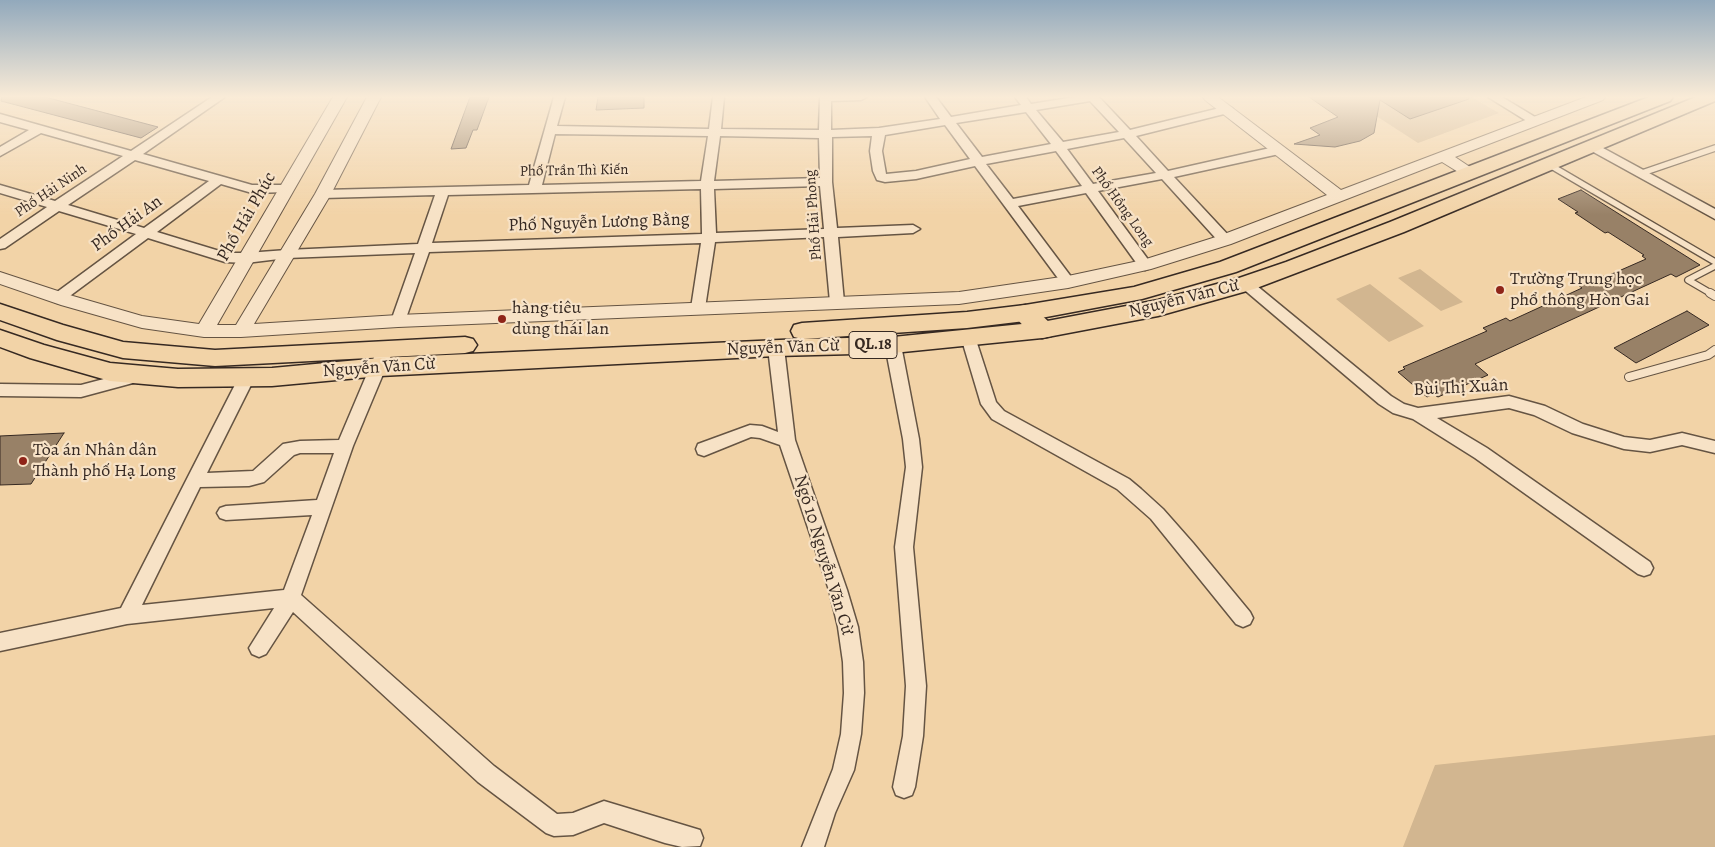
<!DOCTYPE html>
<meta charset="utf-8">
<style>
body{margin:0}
canvas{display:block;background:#f2d3a7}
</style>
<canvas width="1715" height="847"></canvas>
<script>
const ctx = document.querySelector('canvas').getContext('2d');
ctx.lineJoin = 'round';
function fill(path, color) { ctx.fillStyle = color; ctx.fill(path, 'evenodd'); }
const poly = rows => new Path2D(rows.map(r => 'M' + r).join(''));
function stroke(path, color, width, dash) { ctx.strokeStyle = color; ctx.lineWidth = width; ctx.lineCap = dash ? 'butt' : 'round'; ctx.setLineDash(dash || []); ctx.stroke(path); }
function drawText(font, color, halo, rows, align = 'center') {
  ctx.font = font + ' Alegreya,serif'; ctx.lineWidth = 4.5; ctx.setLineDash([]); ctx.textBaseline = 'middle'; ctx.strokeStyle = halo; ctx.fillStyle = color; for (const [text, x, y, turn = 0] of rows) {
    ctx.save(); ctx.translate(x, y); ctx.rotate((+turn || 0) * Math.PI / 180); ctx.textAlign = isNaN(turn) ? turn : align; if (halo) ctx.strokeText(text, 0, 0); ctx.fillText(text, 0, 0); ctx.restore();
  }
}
const green = poly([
 [1347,97,1471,97,1499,113,1418,143],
 [1420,269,1463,302,1441,311,1398,278],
 [1370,284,1424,326,1389,342,1336,299],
 [1715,735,1715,847,1403,847,1435,765]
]);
const building = poly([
 [2,97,45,97,158,127,141,138,1,101,2,97],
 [470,97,489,97,477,130,473,130,466,148,451,149,470,97],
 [598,97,644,97,644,108,596,110,598,97],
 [1309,97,1469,97,1469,99,1410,119,1380,100,1374,133,1360,141,1335,147,1294,144,1320,135,1310,128,1338,117,1309,97],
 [1581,190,1700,265,1676,277,1671,274,1475,364,1488,375,1438,397,1433,394,1427,397,1398,372,1405,369,1403,367,1487,331,1483,328,1506,318,1510,321,1582,288,1578,285,1601,275,1605,277,1646,259,1642,256,1644,255,1608,232,1605,233,1575,213,1578,212,1558,199,1581,190],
 [1687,311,1709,325,1636,363,1614,348,1687,311],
 [64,433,31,484,0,485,0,436,64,433]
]);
const serviceFar1 = poly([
 [1548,164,1715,262],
 [1642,173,1715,148],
 [1712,294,1688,280,1715,266]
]);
const service = poly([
 [1710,293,1715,296],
 [1629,377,1708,355,1715,350]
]);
const minor = poly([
 [212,97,225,97,143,154,252,185,292,185,293,188,292,191,287,192,252,193,221,184,157,232,226,253,246,253,287,250,418,244,435,195,323,198,317,194,323,190,529,185,554,97,565,97,557,126,709,129,713,97,724,97,721,129,819,130,820,97,867,97,861,100,831,101,831,130,879,128,940,119,925,97,936,97,951,117,1021,105,1015,97,1026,97,1031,104,1075,97,1099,97,1130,130,1228,106,1232,108,1234,110,1232,112,1136,136,1168,171,1279,146,1285,150,1279,154,1174,177,1230,237,1232,240,1230,243,1225,244,1220,243,1162,179,1098,191,1152,265,1150,268,1145,270,1140,268,1086,193,1018,206,1075,282,1073,285,1068,287,1063,285,975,166,916,179,885,182,877,180,873,171,870,151,872,136,832,137,832,182,837,228,913,225,920,229,913,233,838,237,844,302,842,305,837,307,832,305,830,302,824,237,715,242,705,308,703,312,698,313,693,312,691,308,701,243,429,252,405,321,403,325,398,326,393,325,391,321,415,253,287,258,246,263,225,262,148,238,63,301,58,303,53,301,51,298,53,295,136,234,59,211,5,248,0,249,0,239,47,207,0,193,0,185,55,201,123,156,41,133,0,156,0,147,29,130,0,122,0,114,131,151,212,97],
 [1090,101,1119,132,1063,142,1036,110,1090,101],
 [1026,112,1051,144,982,157,956,123,1026,112],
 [945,125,970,159,916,171,886,174,882,151,885,135,945,125],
 [555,134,708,136,701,181,542,185,555,134],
 [720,136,819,138,820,178,714,181,720,136],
 [1124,138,1156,173,1093,184,1067,149,1124,138],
 [1056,151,1082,186,1013,199,986,164,1056,151],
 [135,160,209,181,144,228,68,205,135,160],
 [820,186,824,229,716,233,714,189,820,186],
 [701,189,702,234,432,243,448,195,701,189],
 [1488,97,1502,97,1540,120,1538,123,1530,123,1488,97],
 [1592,142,1715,209,1715,219,1588,149,1586,146,1588,143,1592,142],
 [1246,279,1251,281,1391,396,1404,404,1418,408,1509,396,1545,406,1583,424,1624,437,1650,440,1682,433,1715,441,1715,453,1682,445,1650,452,1624,449,1572,433,1534,415,1509,408,1437,418,1487,448,1650,562,1653,568,1650,574,1644,576,1638,574,1475,458,1413,419,1393,413,1379,404,1241,287,1239,284,1241,281,1246,279],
 [968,332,973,333,975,337,996,402,1004,411,1129,479,1141,489,1163,509,1193,543,1250,612,1253,618,1250,624,1243,627,1236,624,1151,519,1117,489,992,419,981,404,961,337,963,333,968,332],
 [893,340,898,341,901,345,919,439,922,467,913,547,926,686,923,736,915,787,912,795,904,798,896,795,893,787,903,736,906,686,895,547,906,467,903,439,885,345,888,341,893,340],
 [386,343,391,344,394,348,353,446,301,595,494,766,557,814,573,813,604,801,700,830,703,838,700,846,682,847,665,843,604,823,573,835,554,836,546,833,478,782,293,612,266,654,259,657,252,654,249,648,274,608,127,624,0,651,0,633,121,608,241,373,247,371,253,373,255,377,207,473,253,471,283,444,300,441,339,440,378,348,381,344,386,343],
 [300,453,334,453,317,500,226,506,220,508,217,513,220,518,226,520,312,515,284,590,142,605,200,487,249,486,264,482,294,455,300,453],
 [776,343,781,344,784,348,795,440,847,590,858,627,863,662,864,693,861,734,854,770,835,813,824,847,802,847,833,769,841,734,844,693,843,662,838,627,829,590,780,445,760,438,751,437,704,456,698,454,696,449,698,444,750,425,762,426,778,432,768,348,771,344,776,343],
 [138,370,144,372,146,376,144,380,81,397,0,396,0,384,81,385,138,370]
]);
const tertiary = poly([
 [333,97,347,97,217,325,236,325,315,194,367,97,381,97,331,194,254,324,398,315,959,292,1068,276,1143,260,1219,236,1327,195,1205,100,1203,97,1218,97,1341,190,1586,97,1605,97,1603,100,1455,157,1473,169,1476,172,1473,175,1463,175,1442,162,1231,244,1151,269,1068,288,959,304,398,327,241,337,204,337,142,328,61,305,0,284,0,272,73,296,142,316,199,324,333,97]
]);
const primary = poly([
 [1649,97,1673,97,1670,101,1236,272,1142,299,1025,321,967,328,803,339,893,337,1042,322,1158,300,1239,278,1286,262,1390,222,1696,97,1715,97,1715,101,1404,232,1254,289,1158,316,1042,338,893,353,776,356,380,376,272,386,178,387,110,381,30,358,0,347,0,330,44,345,110,363,178,369,272,368,380,358,802,339,794,337,791,331,794,325,802,323,967,312,1025,305,1134,287,1220,262,1649,97],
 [0,304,63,325,123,342,215,350,465,337,473,339,477,345,473,351,465,353,215,366,123,358,57,340,0,320,0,304]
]);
const trunk = poly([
 [1025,305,1033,307,1051,324,1054,330,1051,336,1042,338,1033,336,1017,319,1013,313,1017,307,1025,305]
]);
const markers = [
 [1500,290,5,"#8f2418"],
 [502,319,5,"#8f2418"],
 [23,461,5,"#8f2418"]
];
const farStreetnames = [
 ["Phố Trần Thì Kiến",574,171,-1],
 ["Phố Hải Ninh",51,191,-34],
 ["Phố Hồng Long",1122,207,54],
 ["Phố Hải Phong",814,215,-94]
];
const shields = [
 [873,345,48]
];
const shieldNames = [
 ["QL.18",873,345]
];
const streetNames = [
 ["Phố Hải Phúc",247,217,-60],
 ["Phố Nguyễn Lương Bằng",599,223,-2],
 ["Phố Hải An",127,224,-36],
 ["Nguyễn Văn Cừ",1184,299,-14],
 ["Nguyễn Văn Cừ",783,348,-2],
 ["Nguyễn Văn Cừ",379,368,-4],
 ["Bùi Thị Xuân",1461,388,-3],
 ["Ngõ 10 Nguyễn Văn Cừ",823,555,73]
];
const poiNames = [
 ["Trường Trung học",1510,280],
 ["phổ thông Hòn Gai",1510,301],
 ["hàng tiêu",512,309],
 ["dùng thái lan",512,330],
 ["Tòa án Nhân dân",33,451],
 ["Thành phố Hạ Long",33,472]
];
fill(green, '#d2b690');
fill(building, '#988167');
stroke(building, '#362922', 1);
stroke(serviceFar1, '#655443', 8);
stroke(service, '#655443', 10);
stroke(minor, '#655443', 3);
stroke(tertiary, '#655443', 2);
stroke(primary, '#362922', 3);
stroke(trunk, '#362922', 3);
stroke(serviceFar1, '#f7e2c6', 5.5);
stroke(service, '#f7e2c6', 8);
fill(minor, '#f7e2c6');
fill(tertiary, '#f7e2c6');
fill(primary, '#f2d3a7');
fill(trunk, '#f2d3a7');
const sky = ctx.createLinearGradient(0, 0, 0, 215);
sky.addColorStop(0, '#92a9bc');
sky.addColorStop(0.45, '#f9ebd7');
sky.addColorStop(1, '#f9ebd700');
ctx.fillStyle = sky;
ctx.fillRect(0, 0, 1715, 215);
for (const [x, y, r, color] of markers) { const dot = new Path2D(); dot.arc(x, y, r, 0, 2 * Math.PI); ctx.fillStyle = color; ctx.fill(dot); stroke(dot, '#f7e2c6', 2); }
drawText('15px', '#362922', '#f7e2c6', farStreetnames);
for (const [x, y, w] of shields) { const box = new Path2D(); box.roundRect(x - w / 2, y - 13.5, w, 27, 4); ctx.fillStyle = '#f7e2c6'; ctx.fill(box); stroke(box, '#362922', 1); }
drawText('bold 16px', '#362922', null, shieldNames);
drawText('18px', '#362922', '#f7e2c6', streetNames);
drawText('18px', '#362922', '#f7e2c6', poiNames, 'left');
</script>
